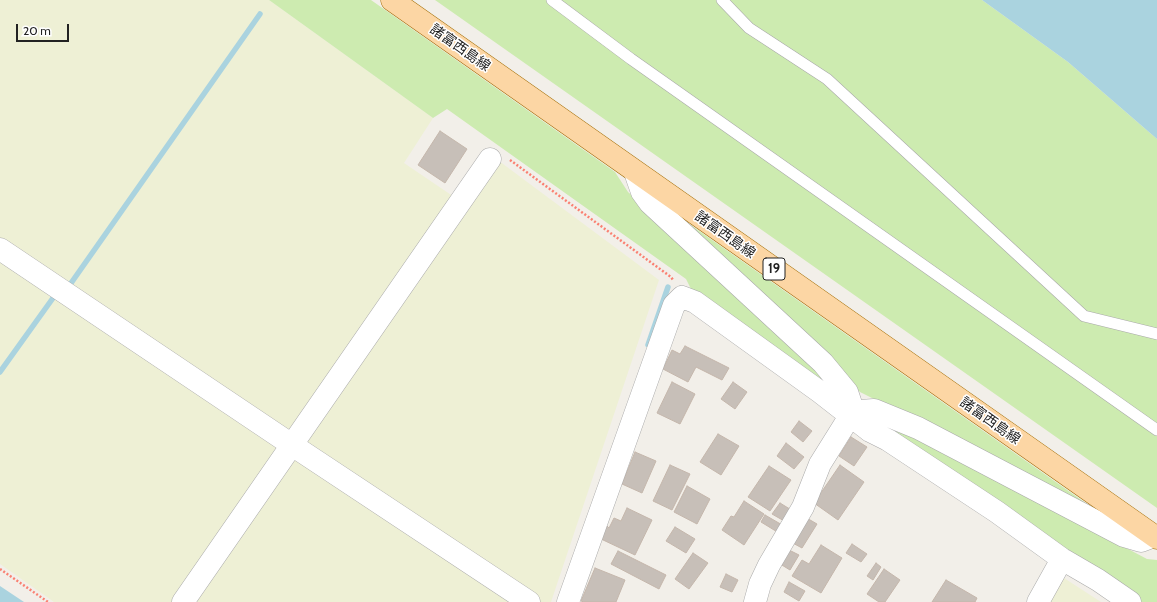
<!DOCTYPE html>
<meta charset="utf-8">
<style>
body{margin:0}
#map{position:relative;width:1157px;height:602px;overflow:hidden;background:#f2efe9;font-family:Cabin,sans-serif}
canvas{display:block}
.scale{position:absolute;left:16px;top:24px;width:53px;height:18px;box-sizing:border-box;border:2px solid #222;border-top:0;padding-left:5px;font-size:12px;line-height:14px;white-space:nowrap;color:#222;-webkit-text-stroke:3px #fff;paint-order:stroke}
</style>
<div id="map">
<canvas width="1157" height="602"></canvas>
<div class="scale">20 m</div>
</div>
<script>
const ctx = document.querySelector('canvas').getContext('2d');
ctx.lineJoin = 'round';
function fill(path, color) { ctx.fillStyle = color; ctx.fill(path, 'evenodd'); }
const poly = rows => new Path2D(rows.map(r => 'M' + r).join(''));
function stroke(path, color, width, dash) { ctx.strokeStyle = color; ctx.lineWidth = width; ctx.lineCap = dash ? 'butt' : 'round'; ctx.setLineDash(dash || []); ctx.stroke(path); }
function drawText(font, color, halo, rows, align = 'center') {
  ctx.font = font + ' Cabin,"Noto Sans JP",sans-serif'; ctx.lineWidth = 3; ctx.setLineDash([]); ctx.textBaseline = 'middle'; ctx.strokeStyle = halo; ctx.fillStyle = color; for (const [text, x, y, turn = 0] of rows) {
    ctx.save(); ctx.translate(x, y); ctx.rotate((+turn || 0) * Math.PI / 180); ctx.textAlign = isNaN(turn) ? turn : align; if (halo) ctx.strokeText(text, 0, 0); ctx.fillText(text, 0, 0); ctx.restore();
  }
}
const farmland = poly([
 [0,0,269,0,433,118,404,163,466,205,499,161,659,280,551,602,54,602,0,564],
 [1064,578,1101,602,1050,602]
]);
const grass = poly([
 [269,0,371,0,615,172,628,192,831,382,841,401,694,295,686,279,447,109,433,118],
 [435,0,982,0,1068,62,1157,139,1157,508],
 [668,209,1097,511,860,392],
 [875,424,911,434,1147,559,1157,560,1157,602,1142,602]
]);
const water = poly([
 [982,0,1157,0,1157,139,1068,62],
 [0,586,24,602,0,602]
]);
const stream = poly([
 [69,286,260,14],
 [648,345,668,287],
 [0,372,53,298]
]);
const building = poly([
 [440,131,467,149,445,183,418,165,440,131],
 [685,346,729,368,722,380,696,367,688,382,663,369,672,350,680,354,685,346],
 [672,382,695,394,680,424,657,413,672,382],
 [733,382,747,392,735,409,721,399,733,382],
 [799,421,812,431,803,442,791,432,799,421],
 [718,434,739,446,721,475,700,462,718,434],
 [851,437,867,447,854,466,839,456,851,437],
 [786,443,804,457,794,469,777,456,786,443],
 [635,452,656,461,642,493,622,484,635,452],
 [670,465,690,474,672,510,653,501,670,465],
 [840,465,864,482,838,520,814,503,840,465],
 [769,466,791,480,770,511,748,497,769,466],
 [687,486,710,499,697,524,674,512,687,486],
 [744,501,764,514,744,545,722,530,731,516,734,517,744,501],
 [780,503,793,511,786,522,772,514,780,503],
 [627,508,652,520,635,555,601,539,607,526,609,528,614,518,621,521,627,508],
 [765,515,784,526,779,533,761,522,765,515],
 [805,517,817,524,802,548,791,542,805,517],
 [675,527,695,539,686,553,666,541,675,527],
 [852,544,867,554,861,562,846,553,852,544],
 [821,545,842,558,821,593,792,576,802,560,809,564,821,545],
 [785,548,799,555,790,570,777,562,785,548],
 [618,551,666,575,659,589,611,564,618,551],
 [693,553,708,563,689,589,675,579,693,553],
 [876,563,881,567,873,580,867,576,876,563],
 [595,568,625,580,616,602,584,602,581,601,595,568],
 [884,569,900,580,885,602,879,602,867,594,884,569],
 [726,574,738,580,732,592,720,587,726,574],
 [946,580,977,598,975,602,932,602,946,580],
 [789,582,805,591,799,601,784,592,789,582]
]);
const path = poly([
 [510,160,671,277,673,280],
 [0,569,48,602]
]);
const service = poly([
 [552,0,631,59,1157,430],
 [722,0,749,28,827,79,1084,316,1157,334]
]);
const minor = poly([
 [635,172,642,192,650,203,823,363,847,392,851,404,850,416],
 [0,249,292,445,529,602],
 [183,602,490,159],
 [568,602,674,305,682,297,695,302,820,392,870,431,888,440,997,512,1062,559,1098,580,1130,602],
 [755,602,760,584,769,565,803,507,820,464,850,416,860,411,874,410,918,428,1124,536,1141,541,1154,536],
 [1038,602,1062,559]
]);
const primary = poly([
 [392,0,1157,538]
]);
const shields = [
 [774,269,22]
];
const shieldNames = [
 ["19",774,269]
];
const streetNames = [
 ["諸富西島線",460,48,35],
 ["諸富西島線",725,235,35],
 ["諸富西島線",990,421,35]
];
fill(farmland, '#eef0d5');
fill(grass, '#cdebb0');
fill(water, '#aad3df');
stroke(stream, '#aad3df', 5.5);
fill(building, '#c7bfb8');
stroke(building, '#c4b6ab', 1);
stroke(service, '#a9a9a9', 12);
stroke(minor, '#a9a9a9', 23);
stroke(primary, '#a06b00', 23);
stroke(path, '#fa8072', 2.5, [2, 2]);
stroke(service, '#fff', 11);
stroke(minor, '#fff', 22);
stroke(primary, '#fcd6a4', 22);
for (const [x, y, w] of shields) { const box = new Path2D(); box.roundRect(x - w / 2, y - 11, w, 22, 3); ctx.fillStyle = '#fff'; ctx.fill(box); stroke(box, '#222', 1); }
drawText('bold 13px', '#222', null, shieldNames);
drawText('14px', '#222', '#fff', streetNames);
</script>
